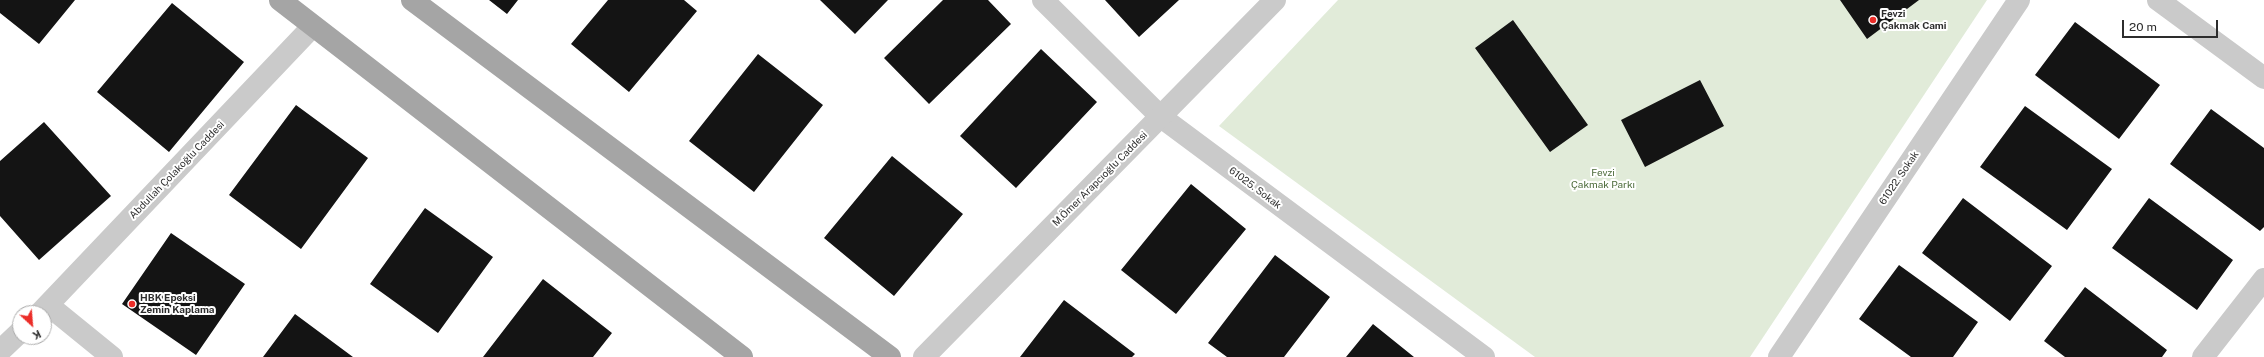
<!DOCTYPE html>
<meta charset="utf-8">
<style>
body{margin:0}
#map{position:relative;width:2264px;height:357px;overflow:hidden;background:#fff;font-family:"Public Sans",sans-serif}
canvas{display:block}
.north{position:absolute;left:12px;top:305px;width:40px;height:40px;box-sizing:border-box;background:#fff;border:1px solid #ababab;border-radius:50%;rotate:154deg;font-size:11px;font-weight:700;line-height:16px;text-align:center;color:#2d2d2d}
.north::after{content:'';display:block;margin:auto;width:14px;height:18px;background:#eb2d28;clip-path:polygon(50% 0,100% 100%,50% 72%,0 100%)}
.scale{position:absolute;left:2122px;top:20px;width:96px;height:18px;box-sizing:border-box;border:2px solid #2d2d2d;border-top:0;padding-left:5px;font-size:12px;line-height:14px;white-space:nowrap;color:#2d2d2d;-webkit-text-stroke:3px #fff;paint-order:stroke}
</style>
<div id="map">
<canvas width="2264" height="357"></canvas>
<div class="north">K</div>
<div class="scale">20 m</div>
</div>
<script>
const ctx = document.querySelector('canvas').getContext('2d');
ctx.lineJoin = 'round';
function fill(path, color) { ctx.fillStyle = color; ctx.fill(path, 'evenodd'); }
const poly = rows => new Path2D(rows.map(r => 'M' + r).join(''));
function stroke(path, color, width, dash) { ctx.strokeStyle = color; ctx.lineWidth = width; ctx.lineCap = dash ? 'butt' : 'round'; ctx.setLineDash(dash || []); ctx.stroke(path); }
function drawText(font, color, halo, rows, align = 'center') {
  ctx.font = font + ' "Public Sans",sans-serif'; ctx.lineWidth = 4; ctx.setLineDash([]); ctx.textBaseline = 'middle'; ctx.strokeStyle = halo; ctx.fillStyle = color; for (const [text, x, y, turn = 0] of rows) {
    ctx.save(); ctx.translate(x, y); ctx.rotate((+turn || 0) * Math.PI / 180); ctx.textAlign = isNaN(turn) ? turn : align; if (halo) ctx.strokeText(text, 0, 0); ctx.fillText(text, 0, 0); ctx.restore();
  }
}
const green = poly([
 [1338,0,1987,0,1750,357,1535,357,1219,126]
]);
const building = poly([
 [0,0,75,0,39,44,0,13],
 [489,0,518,0,507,14],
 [608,0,684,0,697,11,629,92,571,44],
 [820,0,888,0,855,34],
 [943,0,988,0,1011,24,929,104,884,58],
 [1105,0,1179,0,1139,37],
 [1840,0,1919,0,1867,39],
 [172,3,244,62,169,152,97,92],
 [1513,20,1588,125,1550,152,1475,48],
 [2075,22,2160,85,2119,139,2035,75],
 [1041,49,1097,102,1016,188,960,136],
 [758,54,823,105,754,192,689,141],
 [1700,80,1724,126,1645,167,1621,120],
 [296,105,368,158,301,249,229,195],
 [2025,106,2112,169,2067,230,1980,167],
 [2211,109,2264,148,2264,227,2260,231,2170,164],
 [44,122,111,196,39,260,0,216,0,161],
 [892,156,963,214,894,296,824,238],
 [1191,184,1246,229,1176,314,1121,270],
 [1963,198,2052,266,2010,321,1922,253],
 [2149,198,2233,260,2197,310,2112,248],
 [425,208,493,257,438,333,370,284],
 [171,233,245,284,196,355,122,304],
 [1275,255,1330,297,1284,357,1227,357,1208,343],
 [1899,265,1978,322,1953,357,1911,357,1859,319],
 [543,279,612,333,593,357,483,357],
 [2085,287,2167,350,2162,357,2065,357,2044,341],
 [1064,300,1135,354,1132,357,1020,357],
 [295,314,353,357,263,357],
 [1373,324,1414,357,1346,357]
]);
const minor = poly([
 [1043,0,1161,117,1484,357],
 [2158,0,2264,78],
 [48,305,112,357],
 [40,313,313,26],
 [0,351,20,332],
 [1779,357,2019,0]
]);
const tertiary = poly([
 [924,357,1275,0],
 [2203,357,2264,279]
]);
const primary = poly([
 [280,0,742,357],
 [412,0,890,357]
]);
const markers = [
 [1873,20,4,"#eb2d28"],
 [132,304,4,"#eb2d28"]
];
const poiNames = [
 ["Fevzi",1881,14],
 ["Çakmak Cami",1881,26],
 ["HBK Epoksi",140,298],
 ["Zemin Kaplama",140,310]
];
const streetNames = [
 ["Abdullah Çolakoğlu Caddesi",177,170,-46],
 ["61022. Sokak",1899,178,-56],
 ["M.Ömer Arapcıoğlu Caddesi",1100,179,-45],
 ["61025. Sokak",1255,188,37]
];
const parkNames = [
 ["Fevzi",1603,173],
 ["Çakmak Parkı",1603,185]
];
fill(green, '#e1ebd9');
fill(building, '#141414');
stroke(minor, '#cacaca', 22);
stroke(tertiary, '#cacaca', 22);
stroke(primary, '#a5a5a5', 22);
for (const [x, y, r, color] of markers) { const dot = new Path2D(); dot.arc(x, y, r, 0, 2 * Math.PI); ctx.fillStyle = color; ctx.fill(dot); stroke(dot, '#fff', 1.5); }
drawText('bold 10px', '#2d2d2d', '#fff', poiNames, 'left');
drawText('10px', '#2d2d2d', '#fff', streetNames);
drawText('10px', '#4b6a39', '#fff', parkNames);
</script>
